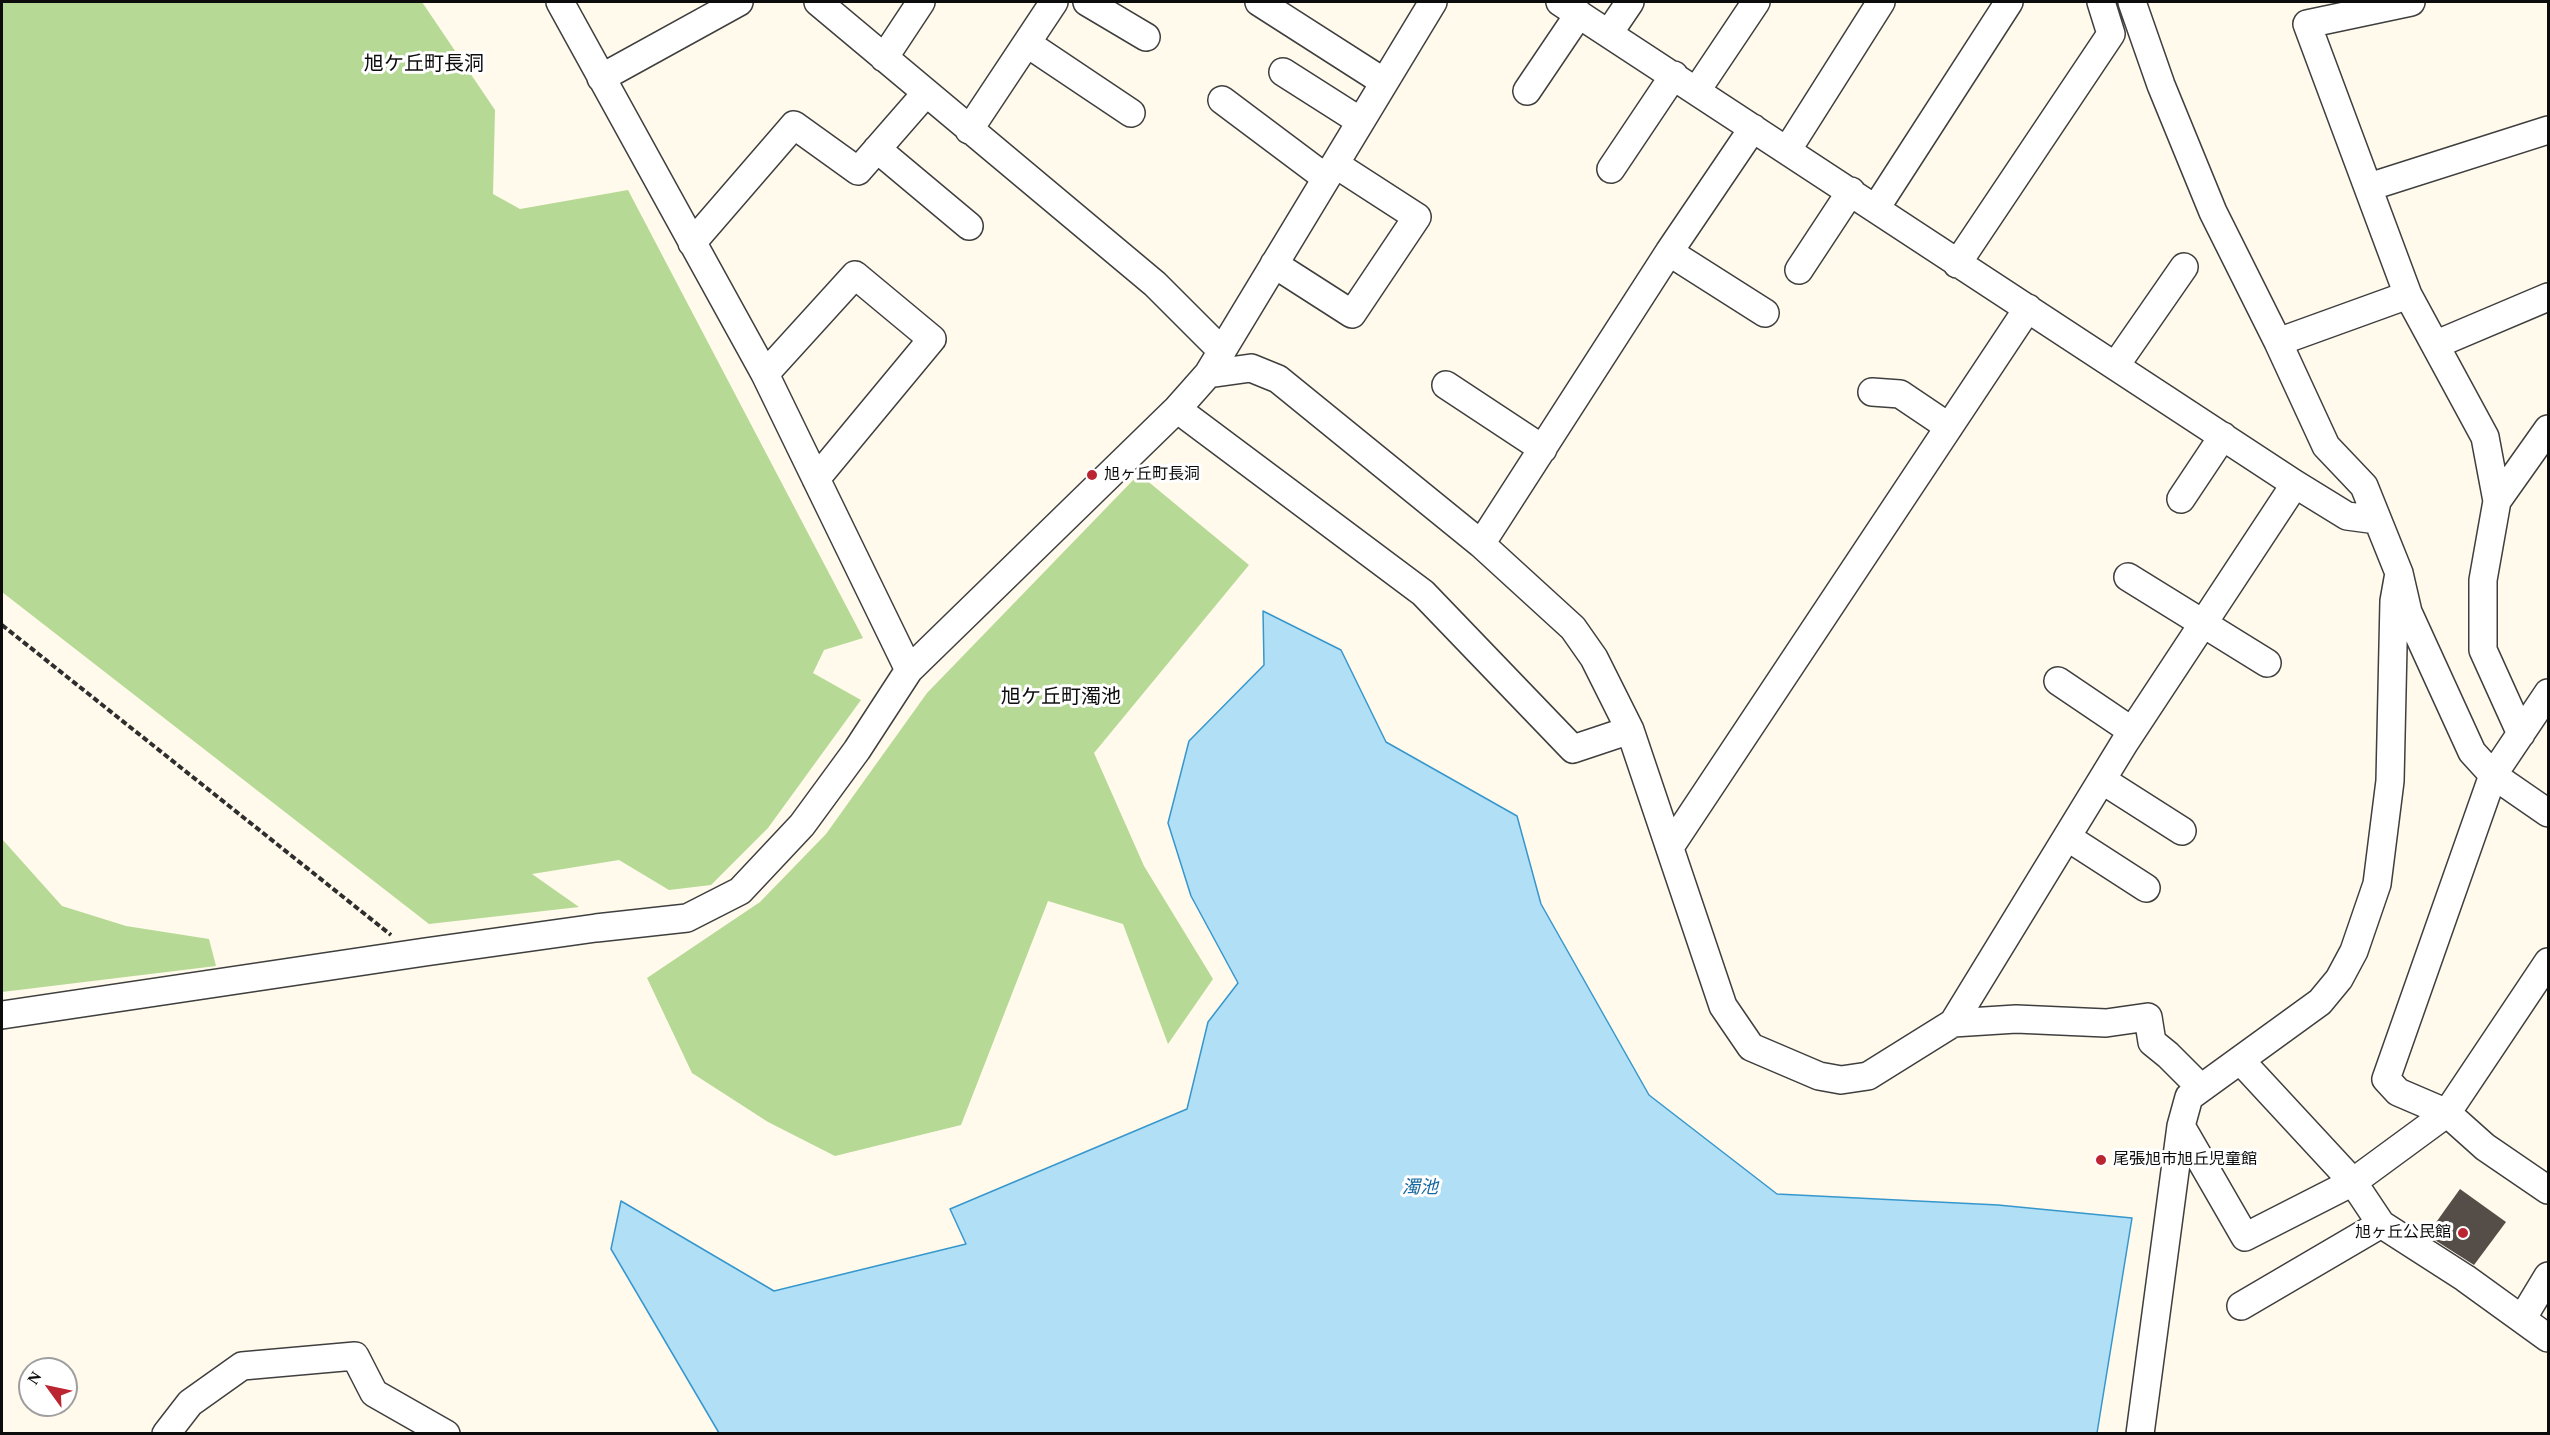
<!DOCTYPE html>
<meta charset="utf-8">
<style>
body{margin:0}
#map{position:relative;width:2550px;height:1435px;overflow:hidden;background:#fffaeb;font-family:"Times New Roman",serif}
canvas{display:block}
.frame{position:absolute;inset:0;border:3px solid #0c0c0c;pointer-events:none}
.north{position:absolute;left:18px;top:1357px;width:60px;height:60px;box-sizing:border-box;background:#fff;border:2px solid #9e9e9e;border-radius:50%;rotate:303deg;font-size:16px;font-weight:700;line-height:24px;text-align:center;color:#0c0c0c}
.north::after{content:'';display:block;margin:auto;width:21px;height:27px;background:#bb2532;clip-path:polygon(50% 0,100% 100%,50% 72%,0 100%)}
</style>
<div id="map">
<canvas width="2550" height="1435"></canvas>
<div class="frame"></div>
<div class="north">N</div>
</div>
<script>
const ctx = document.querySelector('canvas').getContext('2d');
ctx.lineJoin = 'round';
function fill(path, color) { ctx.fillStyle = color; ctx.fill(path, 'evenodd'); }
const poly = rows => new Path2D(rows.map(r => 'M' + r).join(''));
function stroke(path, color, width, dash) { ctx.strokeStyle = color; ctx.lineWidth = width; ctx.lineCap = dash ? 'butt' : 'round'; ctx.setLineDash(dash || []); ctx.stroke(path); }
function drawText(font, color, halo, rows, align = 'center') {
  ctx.font = font + ' "Times New Roman","Noto Sans JP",serif'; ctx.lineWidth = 6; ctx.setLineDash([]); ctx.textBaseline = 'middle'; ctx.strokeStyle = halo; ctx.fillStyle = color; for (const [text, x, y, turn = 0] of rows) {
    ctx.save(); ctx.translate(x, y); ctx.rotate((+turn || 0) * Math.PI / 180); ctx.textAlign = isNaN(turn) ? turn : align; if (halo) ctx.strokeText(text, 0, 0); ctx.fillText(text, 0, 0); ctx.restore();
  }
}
const forest = poly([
 [2,2,422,2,495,110,493,194,520,209,628,190,863,638,824,650,813,673,861,700,768,828,711,885,669,890,619,860,532,874,579,907,429,924,2,592],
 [1139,474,1249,565,1094,753,1144,866,1213,979,1168,1044,1123,924,1048,901,961,1125,835,1156,768,1122,692,1073,647,978,760,902,826,834,927,693],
 [2,839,62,906,126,926,209,939,216,966,2,992]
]);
const water = poly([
 [1263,611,1341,650,1386,742,1517,816,1541,904,1649,1095,1777,1194,1998,1205,2132,1218,2097,1433,719,1433,611,1249,621,1201,774,1291,966,1244,950,1209,1187,1109,1208,1022,1238,983,1191,896,1168,823,1189,741,1264,665,1263,611]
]);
const building = poly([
 [2460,1189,2506,1222,2474,1265,2427,1235]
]);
const path = poly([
 [2,625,391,935]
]);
const minor = poly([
 [560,2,765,374,909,670],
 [818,2,1155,284,1221,350],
 [1087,2,1146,37],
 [1259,2,1384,82],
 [1560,2,2295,484,2347,516,2377,520],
 [2132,2,2161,85,2213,212,2278,342,2326,446,2364,486,2399,573,2408,612,2472,752,2493,775,2548,813],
 [2411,2,2307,24,2408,295,2485,437,2497,501,2483,580,2483,650,2521,734],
 [1609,33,1630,2],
 [1028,44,1131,113],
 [884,58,921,2],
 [1283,72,1360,121],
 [601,78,739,2],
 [1697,90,1756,2],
 [1527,91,1579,14],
 [1222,100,1326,178],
 [969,130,1054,2],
 [877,149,969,226],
 [1788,149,1881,2],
 [1611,169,1674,75],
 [2369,187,2548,130],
 [1876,208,2009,2],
 [692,243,794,125,858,171,926,93],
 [1669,252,1765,313],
 [1274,264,1352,314,1417,217,1335,164],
 [1957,264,2111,34,2101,2],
 [1799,270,1851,191],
 [2278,342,2408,295],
 [2437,344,2548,297],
 [2116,365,2184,267],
 [765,374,855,275,932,339,816,479],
 [1208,374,1251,368,1278,379,1481,544,1573,628,1594,658,1630,730,1723,1006,1751,1047,1819,1076,1841,1080,1868,1076,1953,1023,2125,742,2295,484],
 [1446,385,1543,449],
 [1872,392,1900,394,1949,427],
 [1177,409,1423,593,1573,749,1630,730],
 [2181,499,2223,436],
 [2497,501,2548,429],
 [1481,544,1669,252,1753,128],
 [2128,577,2267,663],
 [2058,681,2132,731],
 [2548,693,2493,775,2386,1079,2398,1092,2447,1113,2485,1147,2548,1190],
 [2102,780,2182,831],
 [2067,837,2146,888],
 [1670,847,2028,308],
 [2,1015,425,952,596,928,687,918,740,891,802,825,857,750,909,670,1177,409,1208,374,1433,2],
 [1953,1023,2016,1019,2106,1023,2148,1017,2152,1042,2168,1055,2200,1087],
 [2240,1060,2353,1182,2381,1224,2465,1278,2548,1338],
 [2181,1126,2245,1237,2353,1182,2447,1113,2548,962],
 [2241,1306,2381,1224],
 [2522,1319,2548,1276],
 [166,1434,190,1403,242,1366,355,1356,374,1393,446,1434],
 [2140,1434,2181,1126,2189,1097,2320,1002,2339,979,2354,951,2377,884,2390,781,2394,601,2399,573]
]);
const markers = [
 [1092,475,6,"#bb2532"],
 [2101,1160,6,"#bb2532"],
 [2463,1233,6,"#bb2532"]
];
const poiNames = [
 ["旭ヶ丘町長洞",1104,475],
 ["尾張旭市旭丘児童館",2113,1160],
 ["旭ヶ丘公民館",2451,1233,"right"]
];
const waterNames = [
 ["濁池",1420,1188]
];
const quarterNames = [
 ["旭ケ丘町長洞",424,65],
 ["旭ケ丘町濁池",1061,698]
];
fill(forest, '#b6d995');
fill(water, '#b0dff6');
stroke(water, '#3797cd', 1.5);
fill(building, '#544d48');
stroke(minor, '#3f3f3f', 30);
stroke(path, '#2e2e2e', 4, [6, 3]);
stroke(minor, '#fff', 27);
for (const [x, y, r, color] of markers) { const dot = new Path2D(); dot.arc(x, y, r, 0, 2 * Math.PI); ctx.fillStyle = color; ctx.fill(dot); stroke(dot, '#fff', 2); }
drawText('16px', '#0c0c0c', '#fff', poiNames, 'left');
drawText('italic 18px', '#16689d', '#fff', waterNames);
drawText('20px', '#0c0c0c', '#fff', quarterNames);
</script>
